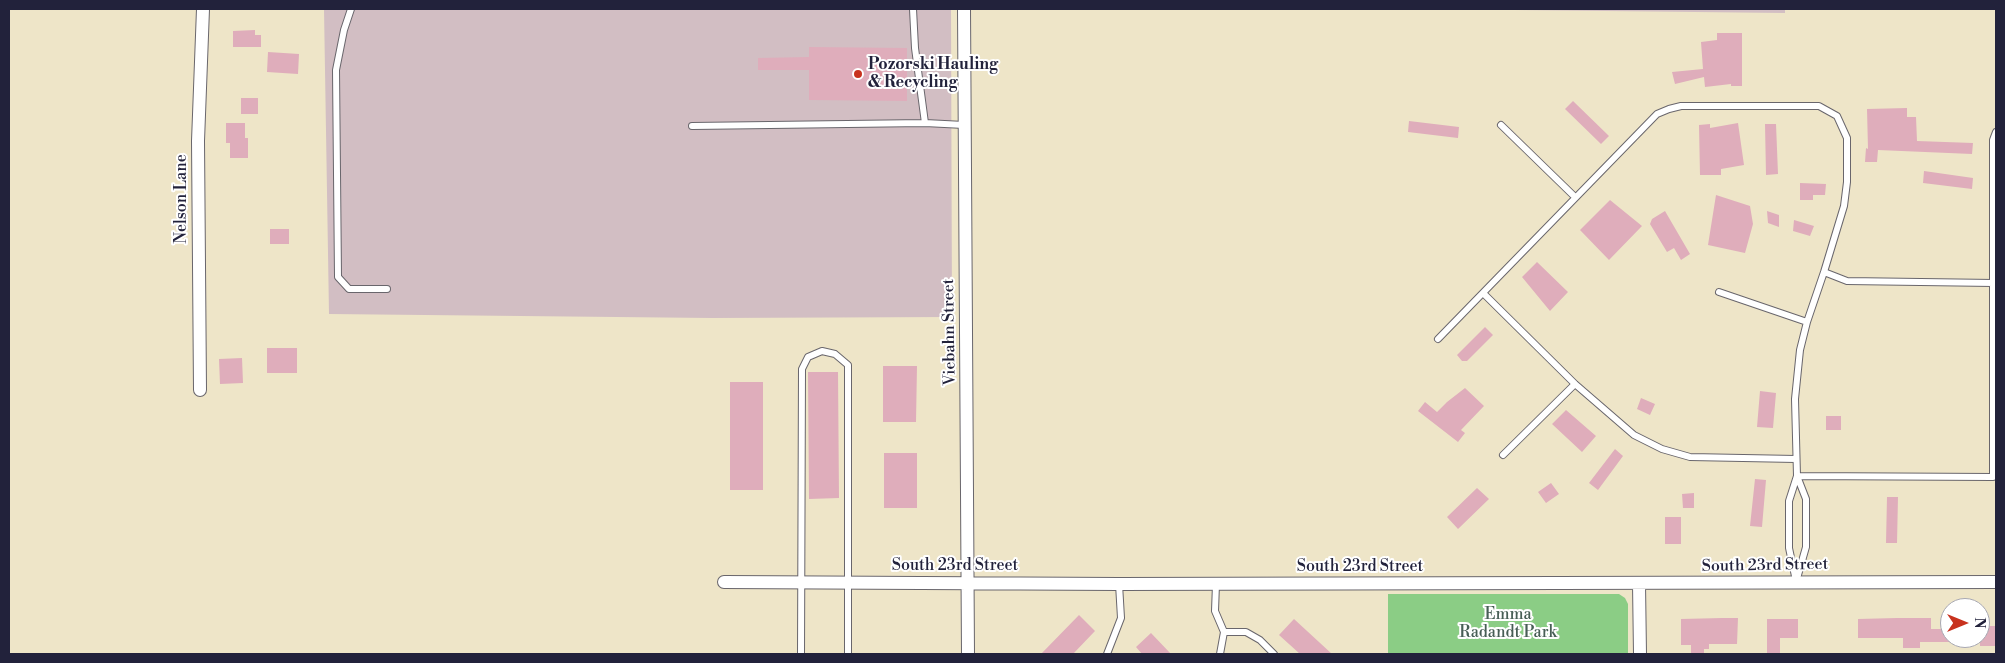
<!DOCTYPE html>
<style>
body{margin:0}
#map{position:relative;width:2005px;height:663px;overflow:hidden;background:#eee5c8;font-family:"Libre Bodoni",serif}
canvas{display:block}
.frame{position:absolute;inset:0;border:10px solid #22223b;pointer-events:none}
.north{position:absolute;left:1940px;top:598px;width:50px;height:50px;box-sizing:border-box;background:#fff;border:1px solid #a7a7b1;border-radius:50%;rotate:90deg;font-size:14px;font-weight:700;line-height:20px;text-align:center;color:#22223b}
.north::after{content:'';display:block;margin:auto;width:18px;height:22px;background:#c8321e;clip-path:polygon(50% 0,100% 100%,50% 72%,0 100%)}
</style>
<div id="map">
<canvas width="2005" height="663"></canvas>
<div class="frame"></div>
<div class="north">N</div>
</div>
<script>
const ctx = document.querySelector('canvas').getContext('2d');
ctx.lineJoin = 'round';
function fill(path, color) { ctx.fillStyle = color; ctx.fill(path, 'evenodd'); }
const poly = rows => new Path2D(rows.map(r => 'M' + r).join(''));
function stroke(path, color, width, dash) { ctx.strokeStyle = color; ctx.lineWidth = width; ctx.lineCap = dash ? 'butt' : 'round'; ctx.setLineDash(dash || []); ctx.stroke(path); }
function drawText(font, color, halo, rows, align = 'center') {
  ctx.font = font + ' "Libre Bodoni",serif'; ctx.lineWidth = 4; ctx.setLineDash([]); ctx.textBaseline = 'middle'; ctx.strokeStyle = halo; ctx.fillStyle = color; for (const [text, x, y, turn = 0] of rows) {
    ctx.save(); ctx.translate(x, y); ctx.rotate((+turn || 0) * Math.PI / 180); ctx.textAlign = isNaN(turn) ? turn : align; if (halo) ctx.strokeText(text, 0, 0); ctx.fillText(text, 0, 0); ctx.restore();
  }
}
const industrial = poly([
 [324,9,951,9,952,317,712,318,329,314],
 [1425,9,1785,9,1785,13]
]);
const green = poly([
 [1388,594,1619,594,1625,598,1628,604,1628,654,1388,654]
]);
const building = poly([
 [255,30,255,35,261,35,261,47,233,47,233,31],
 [1717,33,1742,33,1742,86,1731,86,1731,84,1705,87,1704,77,1675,84,1672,72,1703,69,1701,42,1717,40],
 [809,47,907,48,907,101,809,100,809,70,758,70,758,58,809,57],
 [268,52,299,54,298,74,267,72],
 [241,98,258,98,258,114,241,114],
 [1573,101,1609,136,1601,144,1565,109],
 [1907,108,1907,117,1916,117,1917,141,1973,143,1972,154,1878,150,1877,162,1865,162,1866,148,1868,149,1867,109],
 [1409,121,1459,127,1458,138,1408,132],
 [226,123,245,123,245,138,248,138,248,158,230,158,230,143,226,143],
 [1738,123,1744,165,1721,169,1721,175,1700,175,1699,125,1710,124,1710,128],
 [1765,124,1776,124,1778,174,1766,175],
 [1924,171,1973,178,1972,189,1923,183],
 [1800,183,1826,184,1825,195,1813,195,1813,200,1800,200],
 [1716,195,1750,206,1753,224,1745,253,1708,245],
 [1610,200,1642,226,1609,260,1580,230],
 [1665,211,1690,254,1681,260,1674,248,1667,252,1650,224,1652,219],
 [1767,211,1779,215,1779,227,1768,223],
 [1794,220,1814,226,1810,236,1793,231],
 [270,229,289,229,289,244,270,244],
 [1537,262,1568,292,1550,311,1522,277],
 [1485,327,1493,335,1467,361,1462,361,1457,355],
 [267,348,297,348,297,373,267,373],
 [242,358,243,383,220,384,219,359],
 [883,366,917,366,916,422,883,422],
 [808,372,838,372,839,498,809,499],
 [730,382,763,382,763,490,730,490],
 [1465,388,1484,406,1461,430,1465,433,1458,442,1418,411,1425,402,1437,412,1447,402],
 [1760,391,1776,393,1773,428,1757,427],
 [1641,398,1655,404,1650,415,1637,409],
 [1566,410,1596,436,1582,452,1552,424],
 [1826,416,1841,416,1841,430,1826,430],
 [1615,449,1623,456,1598,490,1589,483],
 [884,453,917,453,917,508,884,508],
 [1755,479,1766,480,1762,527,1750,526],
 [1551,483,1559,494,1546,503,1538,492],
 [1477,488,1489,499,1458,529,1447,517],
 [1694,493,1694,508,1683,508,1682,494],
 [1887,497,1898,497,1897,543,1886,543],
 [1665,517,1681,517,1681,544,1665,544],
 [1079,615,1095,631,1073,654,1041,654],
 [1722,618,1738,618,1737,644,1709,644,1709,649,1704,649,1704,654,1691,654,1691,645,1681,645,1681,619],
 [1897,618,1931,618,1931,629,1950,629,1950,642,1920,642,1920,648,1903,648,1903,638,1858,638,1858,619],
 [1294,619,1332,654,1300,654,1279,635],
 [1767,619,1798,619,1798,638,1780,638,1780,654,1767,654],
 [1980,626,1996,626,1996,646,1980,646],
 [1151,633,1171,654,1142,654,1136,647]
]);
const lane = poly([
 [351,9,344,30,336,70,338,277,349,289,387,289],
 [913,9,915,48,925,123],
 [1501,125,1575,197],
 [692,126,925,123,964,125],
 [1824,272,1847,281,1994,283],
 [1719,292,1807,322],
 [1483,293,1575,384,1634,435,1662,449,1690,457,1796,459],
 [1438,339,1657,114,1669,109,1681,106,1819,106,1837,116,1847,138,1847,182,1844,206,1824,272,1807,322,1800,350,1795,399,1797,476,1806,499,1806,547,1796,582],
 [1503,455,1575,384],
 [1797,476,1993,477,1993,140,1996,132],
 [1796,581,1789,548,1789,501,1797,476],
 [1216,584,1215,611,1224,632,1220,654],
 [1224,632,1246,632,1260,640,1274,654],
 [801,654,802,369,808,357,822,351,835,354,848,365,848,654],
 [1107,654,1121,618,1119,584]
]);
const street = poly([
 [964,9,968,654],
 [200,390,198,141,203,9],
 [724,582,1119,584,1996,582],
 [1639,584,1640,654]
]);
const markers = [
 [858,74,5,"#c8321e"]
];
const poiNames = [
 ["Pozorski Hauling",868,65],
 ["& Recycling",868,83]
];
const streetNames = [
 ["Nelson Lane",182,199,-90],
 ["Viebahn Street",950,332,-91],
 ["South 23rd Street",955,566],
 ["South 23rd Street",1765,566,-1],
 ["South 23rd Street",1360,567]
];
const parkNames = [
 ["Emma",1508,615],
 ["Radandt Park",1508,633]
];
fill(industrial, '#d2bec3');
fill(green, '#8bcd85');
fill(building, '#dfadbb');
stroke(lane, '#69666c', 8);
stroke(street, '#69666c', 14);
stroke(lane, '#fff', 6);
stroke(street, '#fff', 12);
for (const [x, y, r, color] of markers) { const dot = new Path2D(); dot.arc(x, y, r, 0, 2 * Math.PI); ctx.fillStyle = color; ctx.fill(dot); stroke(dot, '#fff', 2); }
drawText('bold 16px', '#22223b', '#fff', poiNames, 'left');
drawText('16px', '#22223b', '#fff', streetNames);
drawText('16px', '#475e55', '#fff', parkNames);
</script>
